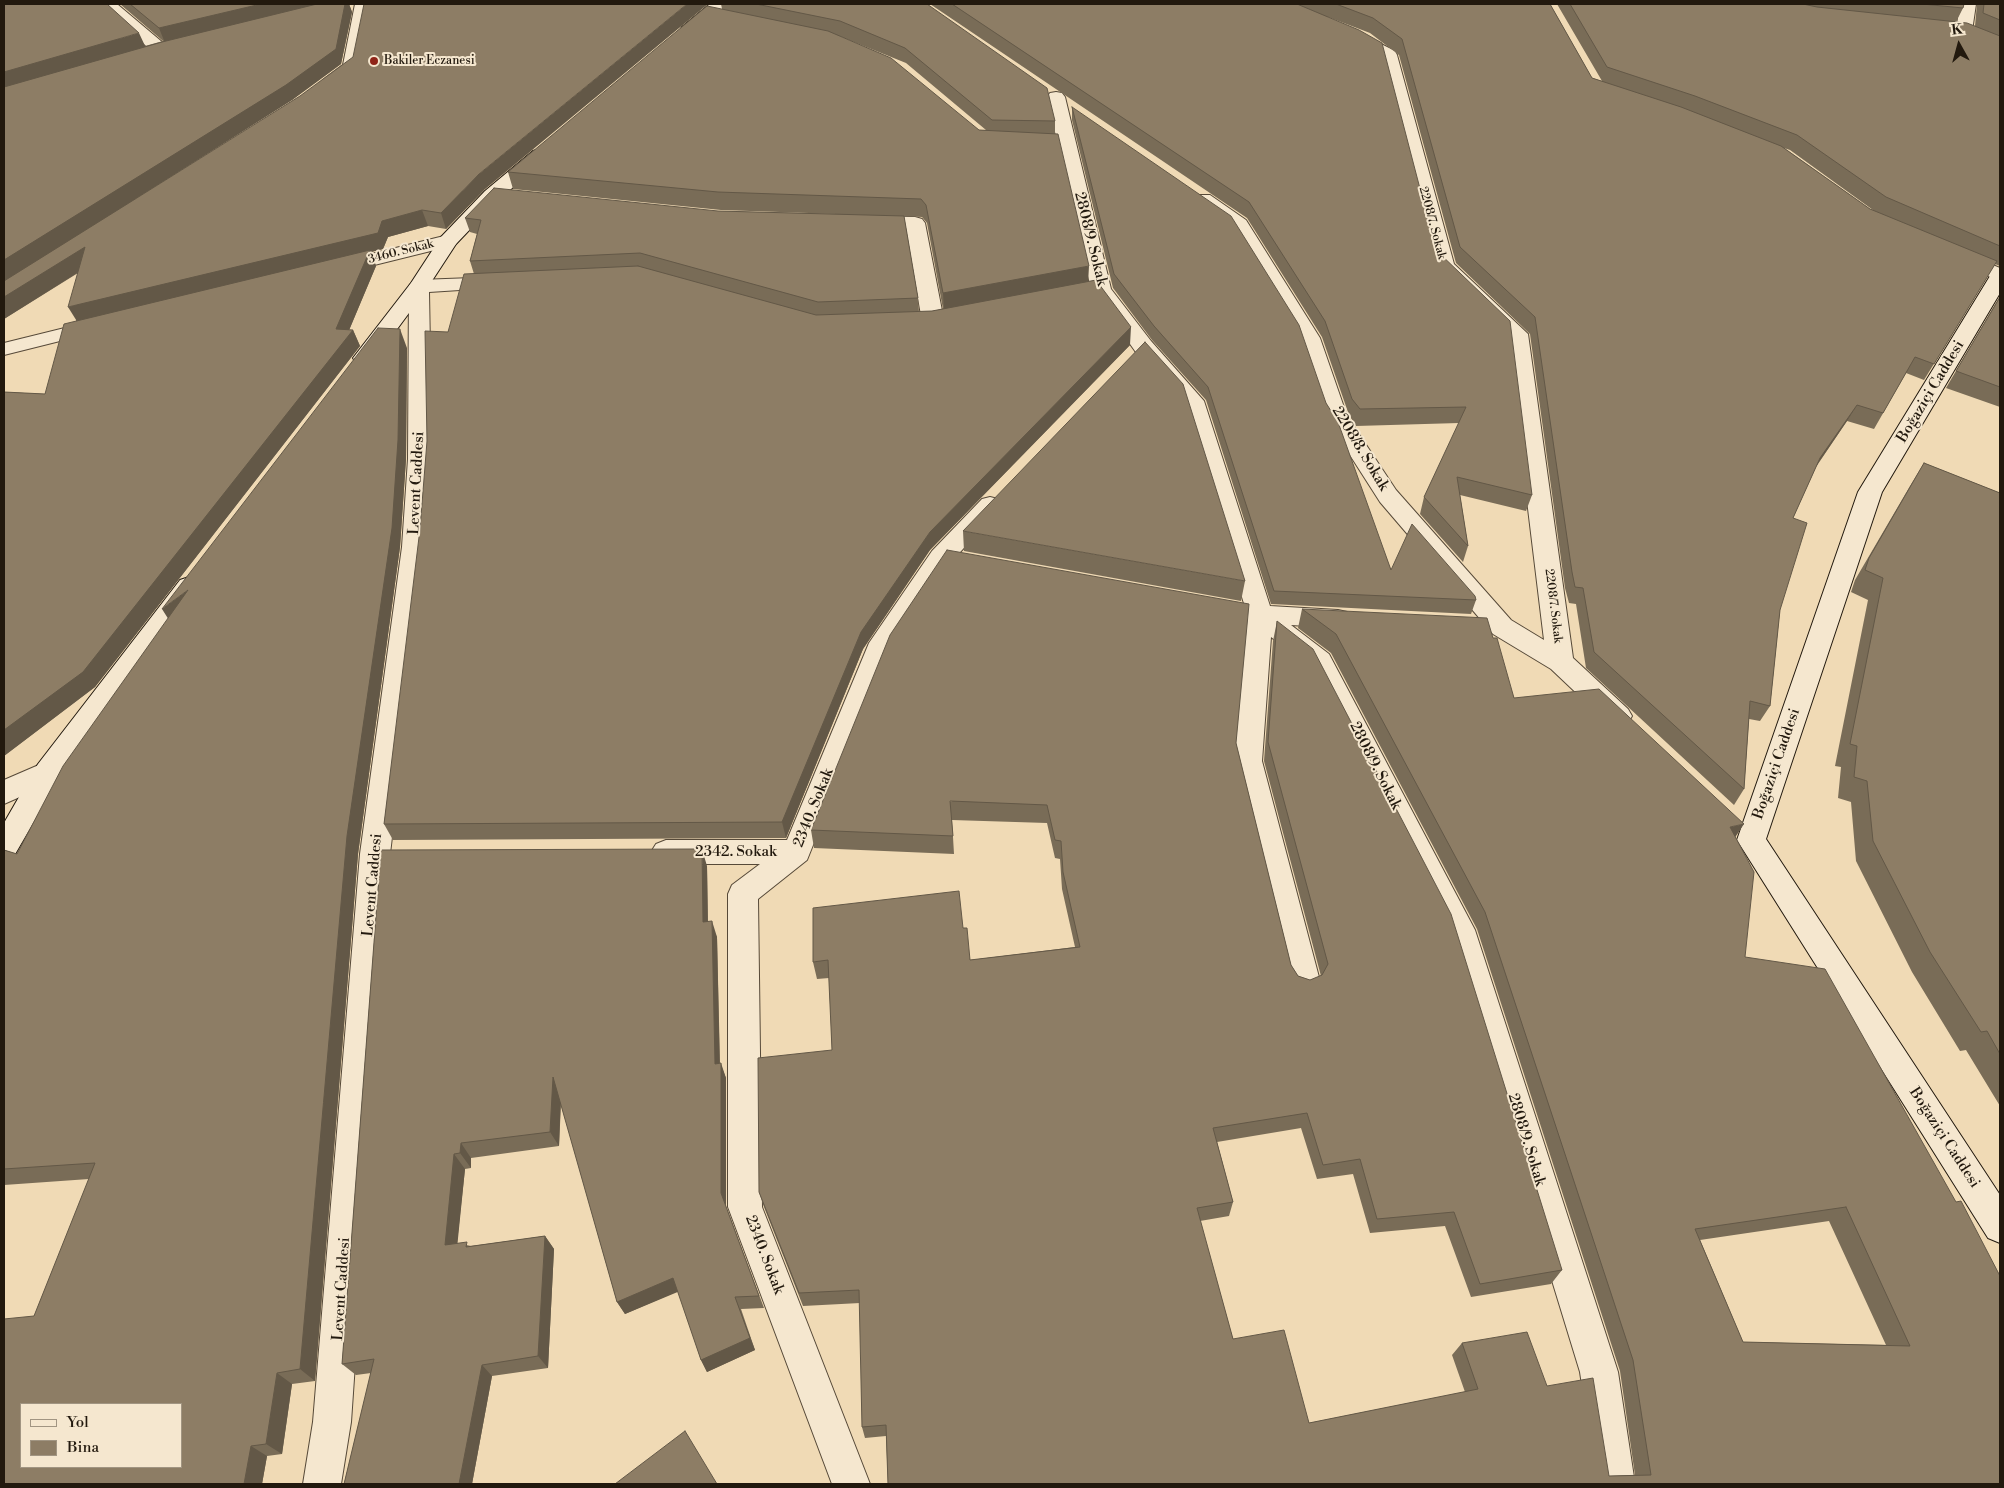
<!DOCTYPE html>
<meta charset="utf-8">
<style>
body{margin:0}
#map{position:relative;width:2004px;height:1488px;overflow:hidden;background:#f0dab5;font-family:"Libre Bodoni",serif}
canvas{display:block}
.frame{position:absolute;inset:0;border:5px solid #22190e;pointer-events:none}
.legend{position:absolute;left:20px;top:1403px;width:162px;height:65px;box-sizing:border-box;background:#f5e7cf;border:1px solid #a19582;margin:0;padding:6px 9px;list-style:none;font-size:15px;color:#22190e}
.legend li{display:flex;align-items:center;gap:10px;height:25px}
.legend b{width:25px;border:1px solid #a19582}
.north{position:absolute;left:1934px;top:20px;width:50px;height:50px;-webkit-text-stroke:4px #f5e7cf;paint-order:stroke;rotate:353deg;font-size:14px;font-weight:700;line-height:20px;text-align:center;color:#22190e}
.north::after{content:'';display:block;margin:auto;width:18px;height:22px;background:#22190e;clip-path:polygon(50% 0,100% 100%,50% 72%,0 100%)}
</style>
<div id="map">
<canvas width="2004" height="1488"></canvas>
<div class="frame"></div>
<ul class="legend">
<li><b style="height:6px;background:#f5e7cf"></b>Yol</li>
<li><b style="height:14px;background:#8d7d65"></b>Bina</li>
</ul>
<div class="north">K</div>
</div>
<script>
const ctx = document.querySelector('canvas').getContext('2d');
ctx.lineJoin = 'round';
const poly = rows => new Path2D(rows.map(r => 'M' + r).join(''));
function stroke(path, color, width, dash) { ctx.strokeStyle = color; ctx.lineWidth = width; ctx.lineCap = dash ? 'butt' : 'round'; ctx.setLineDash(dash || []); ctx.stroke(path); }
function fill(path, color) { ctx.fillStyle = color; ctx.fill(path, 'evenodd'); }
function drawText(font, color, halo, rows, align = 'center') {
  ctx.font = font + ' "Libre Bodoni",serif'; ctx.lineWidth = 4; ctx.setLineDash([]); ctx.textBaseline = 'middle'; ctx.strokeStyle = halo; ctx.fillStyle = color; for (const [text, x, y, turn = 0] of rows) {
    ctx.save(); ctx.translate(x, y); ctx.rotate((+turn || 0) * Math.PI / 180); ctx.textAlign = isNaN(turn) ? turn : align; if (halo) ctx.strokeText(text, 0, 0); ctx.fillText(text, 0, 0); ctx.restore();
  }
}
const street = poly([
 [100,4,117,4,168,47,170,51,168,55,156,55,100,4],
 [355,4,371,4,360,67,335,88,323,88,320,84,323,80,343,65,355,4],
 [1960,4,1976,4,1972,31,1970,35,1964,36,1958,35,1956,31,1960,4],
 [1353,30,1395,51,1397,55,1454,264,1528,334,1573,658,1628,709,1632,716,1628,723,1618,726,1608,723,1551,669,1493,634,1380,502,1325,416,1298,338,1231,228,1193,199,1196,195,1210,195,1246,220,1320,338,1347,416,1396,490,1511,620,1544,640,1507,336,1434,266,1381,58,1347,39,1345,35,1347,31,1353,30],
 [1056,92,1062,93,1065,97,1111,289,1151,341,1204,401,1270,606,1338,610,1347,612,1351,619,1347,626,1338,628,1291,625,1329,654,1475,930,1618,1372,1635,1484,1597,1484,1580,1372,1445,931,1310,667,1271,637,1262,761,1320,981,1315,991,1304,995,1293,991,1288,981,1234,761,1247,620,1243,614,1246,610,1182,403,1135,351,1091,289,1047,97,1050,93,1056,92],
 [867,216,915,217,922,219,925,223,944,321,940,325,933,327,926,325,922,321,906,229,860,226,857,222,860,218,867,216],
 [448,235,455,237,458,241,455,245,338,274,331,272,328,268,331,264,448,235],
 [1956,250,2000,268,2000,281,1949,260,1946,256,1949,252,1956,250],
 [499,277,506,279,509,283,506,287,429,292,432,459,426,547,390,854,351,1422,341,1484,303,1484,313,1422,360,854,402,547,408,459,409,286,412,282,419,280,499,277],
 [97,320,104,322,108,326,104,330,4,355,4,343,97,320],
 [990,497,998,499,1002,505,998,511,950,563,890,653,807,860,758,899,762,1207,870,1484,832,1484,728,1207,728,894,732,885,760,864,666,864,656,860,651,852,656,844,666,840,787,840,869,643,932,551,982,499,990,497],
 [48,761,58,764,62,772,58,780,4,804,4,780,48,761]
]);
const secondary = poly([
 [710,4,728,4,694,35,682,35,680,31,682,27,710,4],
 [540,149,547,151,549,155,547,159,499,199,456,244,426,290,372,363,364,365,356,363,353,358,411,283,441,237,485,191,533,151,540,149],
 [2000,270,2000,293,1882,492,1766,839,2000,1195,2000,1243,1988,1238,1737,840,1858,492,1990,276,1993,272,2000,270],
 [189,577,198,580,202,586,198,592,58,780,14,856,4,860,4,823,38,764,180,580,189,577]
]);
const wall = poly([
 [4,4,145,46,163,41,120,4,349,4,352,12,341,64,292,100,136,199,484,190,446,229,428,226,388,237,383,249,371,252,376,266,349,330,353,330,360,346,95,687,4,756,4,392,45,394,76,321,78,273,4,319],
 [721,4,927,4,1055,121,1055,134,1088,282,1130,345,930,550,863,649,786,838,393,840,384,824,448,332,474,274,470,261,477,234,470,232,465,218,718,211,838,214,721,210,513,189,508,172,722,9],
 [839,36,906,63,986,130,979,130],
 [904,216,922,217,927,223,943,309,932,311,919,312,918,298],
 [930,4,1550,4,1592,78,1602,81,1557,4,1964,4,1963,8,1956,22,1975,26,1977,4,2000,4,2000,266,1995,264,1924,380,1906,373,1874,429,1847,421,1816,467,1793,518,1780,610,1770,706,1760,721,1749,719,1744,789,1734,805,1586,668,1576,604,1569,603,1565,588,1530,334,1456,263,1399,55,1370,33,1328,17,1436,250,1532,495,1526,511,1460,495,1468,546,1463,562,1420,514,1424,497,1459,423,1356,426,1349,415,1322,337,1247,218],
 [1784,148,1790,150,1873,210,1870,209],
 [1072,107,1326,403,1391,570,1476,600,1471,614,1271,604,1206,400,1152,340,1113,288,1072,120],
 [2000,296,2000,407,1946,388],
 [407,348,406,459,400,547,358,854,315,1381,292,1384,282,1454,267,1456,262,1484,4,1484,34,1316,89,1179,4,1185,4,850,17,854],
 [1924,463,2000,493,2000,1106,1966,1050,1960,1051,1912,972,1856,861,1851,802,1838,798,1841,767,1835,766,1868,600,1851,592,1855,580,1910,486],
 [963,531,1245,581,1241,601,964,551],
 [1302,609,1493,638,1514,698,1735,837,1745,957,2000,1484,888,1484,886,1436,865,1438,862,1427,860,1303,803,1306,764,1207,759,1192,832,1050,829,978,817,979,813,962,963,928,970,960,1075,947,1062,889,1060,859,1055,858,1047,823,952,820,954,854,814,848,811,830,1236,743,1291,965,1298,976,1310,980,1321,976,1264,761,1273,641,1277,621,1562,1270,1551,1284,1471,1297,1445,1226,1370,1233,1353,1174,1317,1179,1301,1128,1217,1142,1233,1202,1229,1216,1200,1221,1233,1339,1309,1423,1465,1392,1452,1355,1462,1343,1547,1386,1609,1476,1635,1475,1620,1371,1477,929,1331,653,1298,628],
 [1829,1221,1886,1345,1743,1342,1700,1240],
 [381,850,707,866,708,921,717,937,720,1063,726,1078,726,1207,764,1308,741,1309,755,1350,707,1372,701,1360,678,1291,625,1314,617,1302,561,1104,559,1146,471,1158,471,1168,465,1169,457,1243,471,1246,545,1236,554,1249,548,1368,492,1376,472,1484,344,1484,371,1373,356,1375,342,1364]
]);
const shadedWall = poly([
 [261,4,329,4,165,43,159,28],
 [345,4,349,4,352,12,341,64,292,100,4,282,4,260],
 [687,4,708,4,484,190,446,229,441,213,479,174],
 [139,33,146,48,4,90,4,72],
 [422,210,428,226,388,237,383,249,371,252,376,266,345,340,353,330,360,346,95,687,4,756,4,730,78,323,68,307],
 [85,247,93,263,4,319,4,297],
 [1089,266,1088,284,944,311,943,293],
 [1131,327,1130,345,930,550,863,649,786,838,782,822,861,632,930,532],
 [400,329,407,348,406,459,400,547,358,854,315,1381,300,1369,347,836],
 [1857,405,1847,421,1810,475,1820,458],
 [188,590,174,628,162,609],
 [1744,824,1732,842,1730,827],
 [702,849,707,866,708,939,703,922],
 [712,921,717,937,720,1079,715,1064],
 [721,1063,726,1078,726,1207,764,1308,721,1193],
 [553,1077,561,1093,559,1146,550,1132],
 [461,1143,471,1158,471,1168,460,1153],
 [454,1154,465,1169,456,1258,445,1245],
 [545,1236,554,1249,548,1368,538,1356],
 [673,1278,680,1291,625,1314,617,1302],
 [735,1297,755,1350,707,1372,701,1360],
 [482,1365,492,1376,472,1484,459,1484],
 [277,1373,292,1384,282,1454,266,1444],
 [251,1446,267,1456,262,1484,244,1484]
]);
const building = poly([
 [4,4,107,4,139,33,4,72,4,4],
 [130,4,261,4,159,28,130,4],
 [317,4,345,4,336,49,286,85,4,260,4,87,162,42,317,4],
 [364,4,687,4,479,174,441,213,422,210,382,221,378,233,68,307,85,247,4,297,4,281,300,96,353,57,364,4],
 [756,4,927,4,1047,88,1055,121,992,120,905,48,840,21,756,4],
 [952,4,1297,4,1359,30,1382,43,1436,250,1510,321,1532,495,1457,477,1468,546,1424,497,1466,407,1360,409,1352,399,1325,321,1249,202,952,4],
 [1336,4,1550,4,1592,78,1681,107,1781,146,1870,209,1997,261,1934,364,1915,357,1883,413,1857,405,1820,458,1793,518,1807,523,1780,610,1770,706,1750,701,1744,789,1594,652,1583,588,1575,587,1572,572,1535,317,1460,247,1402,39,1373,18,1336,4],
 [1570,4,1803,4,1817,7,1967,23,2000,36,2000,246,1886,197,1797,135,1695,96,1607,67,1570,4],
 [1922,4,1964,4,1963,8,1922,4],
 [1984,4,2000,4,2000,20,1983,13,1984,4],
 [707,6,828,31,891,58,979,130,1058,134,1089,266,943,293,926,205,921,199,718,192,508,172,707,6],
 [1072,107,1231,216,1299,325,1326,403,1338,422,1391,570,1412,524,1475,596,1476,600,1274,591,1208,387,1154,326,1114,274,1072,107],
 [494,188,718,211,904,216,918,298,818,302,640,253,470,261,481,220,465,218,494,188],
 [370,250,336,329,353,330,83,672,4,730,4,392,45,394,64,324,370,250],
 [638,266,816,315,932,311,1096,280,1131,327,930,532,861,632,782,822,384,824,420,529,427,441,425,331,448,332,464,274,638,266],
 [2000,297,2000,387,1956,371,2000,297],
 [378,328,400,329,398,440,392,528,347,836,300,1369,277,1373,266,1444,251,1446,244,1484,4,1484,4,1319,34,1316,95,1163,4,1169,4,850,17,854,63,766,188,590,162,609,378,328],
 [21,1404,181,1404,181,1467,21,1467,21,1404],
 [1145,342,1183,384,1245,581,963,531,1145,342],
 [1924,463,2000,493,2000,1054,1987,1031,1981,1032,1930,952,1873,841,1867,781,1854,777,1857,746,1850,744,1883,578,1865,570,1869,558,1924,463],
 [947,550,1249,604,1236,743,1291,965,1298,976,1310,980,1322,975,1328,964,1268,742,1277,621,1313,649,1451,914,1562,1270,1480,1284,1454,1212,1377,1219,1360,1159,1323,1165,1307,1113,1213,1128,1233,1202,1197,1208,1233,1339,1284,1330,1309,1423,1478,1389,1462,1343,1527,1332,1547,1386,1593,1378,1609,1476,1651,1475,1633,1360,1485,912,1336,634,1302,609,1487,618,1493,638,1497,638,1514,698,1599,689,1744,824,1730,827,1754,872,1745,957,1825,969,1956,1202,1961,1201,2000,1276,2000,1484,888,1484,886,1425,862,1427,859,1290,799,1293,759,1192,758,1058,832,1050,828,960,813,962,813,908,959,891,963,928,967,928,970,960,1080,947,1063,872,1061,841,1055,840,1047,805,950,801,953,836,811,830,890,635,947,550],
 [1846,1207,1910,1346,1743,1342,1695,1229,1846,1207],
 [702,849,703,922,712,921,715,1064,721,1063,721,1193,759,1296,735,1297,750,1338,701,1360,673,1278,617,1302,553,1077,550,1132,461,1143,460,1153,454,1154,445,1245,467,1242,466,1247,545,1236,538,1356,482,1365,459,1484,344,1484,374,1359,342,1364,381,850,702,849],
 [685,1431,717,1484,615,1484,685,1431]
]);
const markers = [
 [374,61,5,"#8f2418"]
];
const farPoinames = [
 ["Bakiler Eczanesi",384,61]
];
const farStreetnames = [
 ["2208/7. Sokak",1432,223,75],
 ["3460. Sokak",401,252,-14],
 ["2208/7. Sokak",1553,606,83]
];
const streetNames = [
 ["2808/9. Sokak",1090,239,76],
 ["Boğaziçi Caddesi",1931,392,-59],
 ["2208/8. Sokak",1360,449,59],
 ["Levent Caddesi",417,483,-87],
 ["Boğaziçi Caddesi",1777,764,-71],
 ["2808/9. Sokak",1375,766,63],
 ["2340. Sokak",814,808,-68],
 ["2342. Sokak",736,852],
 ["Levent Caddesi",373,885,-85],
 ["Boğaziçi Caddesi",1944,1138,57],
 ["2808/9. Sokak",1526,1140,73],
 ["2340. Sokak",764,1255,69],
 ["Levent Caddesi",342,1289,-86]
];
stroke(street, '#564938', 2);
stroke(secondary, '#22190e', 2);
fill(street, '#f5e7cf');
fill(secondary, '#f5e7cf');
fill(wall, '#796c57');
fill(shadedWall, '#635847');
fill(building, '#8d7d65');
stroke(building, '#635847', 1);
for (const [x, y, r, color] of markers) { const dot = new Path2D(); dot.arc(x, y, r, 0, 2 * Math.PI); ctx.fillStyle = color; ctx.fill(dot); stroke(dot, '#f5e7cf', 2); }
drawText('12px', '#22190e', '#f5e7cf', farPoinames, 'left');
drawText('12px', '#22190e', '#f5e7cf', farStreetnames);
drawText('15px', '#22190e', '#f5e7cf', streetNames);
</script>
